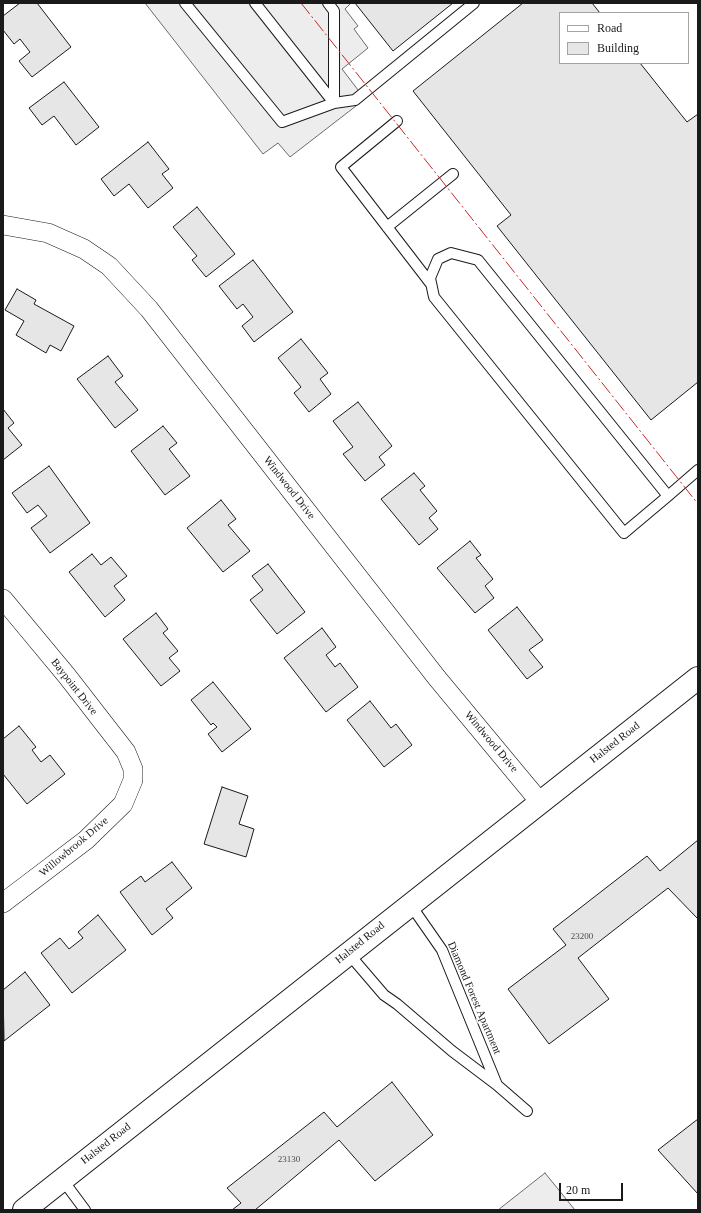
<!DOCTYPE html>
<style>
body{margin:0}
#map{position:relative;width:701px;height:1213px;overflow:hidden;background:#fff;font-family:"Times New Roman",serif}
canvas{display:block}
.frame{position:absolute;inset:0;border:4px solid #1a1a1a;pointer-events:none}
.legend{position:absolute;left:559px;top:12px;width:130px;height:52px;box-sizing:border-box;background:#fff;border:1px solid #a3a3a3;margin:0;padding:5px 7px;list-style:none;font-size:12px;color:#1a1a1a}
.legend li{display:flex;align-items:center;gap:8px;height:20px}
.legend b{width:20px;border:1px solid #a3a3a3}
.scale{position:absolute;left:559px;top:1183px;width:64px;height:18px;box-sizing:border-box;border:2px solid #1a1a1a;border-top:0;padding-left:5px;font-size:12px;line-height:14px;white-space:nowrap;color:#1a1a1a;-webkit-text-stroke:3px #fff;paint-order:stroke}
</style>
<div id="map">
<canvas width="701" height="1213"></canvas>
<div class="frame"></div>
<ul class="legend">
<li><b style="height:5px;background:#fff"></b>Road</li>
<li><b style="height:11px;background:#e6e6e6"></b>Building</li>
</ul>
<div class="scale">20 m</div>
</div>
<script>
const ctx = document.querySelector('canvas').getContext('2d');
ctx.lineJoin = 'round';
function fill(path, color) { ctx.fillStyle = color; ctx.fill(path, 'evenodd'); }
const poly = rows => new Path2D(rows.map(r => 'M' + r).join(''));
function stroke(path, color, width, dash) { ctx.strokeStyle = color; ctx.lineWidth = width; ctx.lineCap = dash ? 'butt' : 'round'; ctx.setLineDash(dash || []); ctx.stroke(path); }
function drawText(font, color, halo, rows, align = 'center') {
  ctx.font = font + ' "Times New Roman",serif'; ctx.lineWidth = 3; ctx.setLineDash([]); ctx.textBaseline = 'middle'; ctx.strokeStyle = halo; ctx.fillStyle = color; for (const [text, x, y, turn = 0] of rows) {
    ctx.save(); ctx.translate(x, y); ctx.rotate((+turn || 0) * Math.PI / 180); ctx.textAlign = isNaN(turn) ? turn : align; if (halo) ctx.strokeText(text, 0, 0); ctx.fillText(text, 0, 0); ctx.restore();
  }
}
const built = poly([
 [145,3,351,3,345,9,358,26,354,29,368,48,342,69,365,99,290,157,278,143,263,154,145,3],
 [545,1173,575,1210,498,1210,545,1173]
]);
const building = poly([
 [20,3,37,3,71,47,32,77,19,61,30,52,20,39,14,44,3,30,3,16,20,3],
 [355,3,453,3,393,51,355,3],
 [523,3,592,3,600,13,560,13,560,63,640,63,687,122,698,114,698,382,651,420,497,226,511,215,413,91,523,3],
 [64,82,99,127,76,145,54,116,42,125,29,108,64,82],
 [148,142,169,169,162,174,173,188,148,208,129,184,114,196,101,179,148,142],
 [197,207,235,254,206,277,192,260,197,256,173,227,197,207],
 [253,260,293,312,254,342,242,326,253,317,243,304,237,309,219,286,253,260],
 [17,289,36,300,34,304,74,326,61,351,50,345,46,353,16,335,24,321,5,310,17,289],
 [301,339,328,373,320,379,331,394,309,412,294,393,301,387,278,358,301,339],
 [108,356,123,376,115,382,138,410,115,428,77,379,108,356],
 [358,402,392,446,379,457,385,465,365,481,343,454,353,447,333,421,358,402],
 [3,409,14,423,8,428,22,445,3,460,3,409],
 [163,426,177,443,169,449,190,476,165,495,131,451,163,426],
 [49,466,90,523,50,553,31,528,47,516,38,505,27,513,12,493,49,466],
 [414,473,425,486,420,490,437,511,429,518,438,529,419,545,381,499,414,473],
 [221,500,236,519,228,525,250,551,223,572,187,528,221,500],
 [470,541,481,555,476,558,493,579,485,586,494,598,475,613,437,568,470,541],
 [92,554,101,565,111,557,127,576,114,586,125,600,105,617,69,572,92,554],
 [268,564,305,612,277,634,250,600,263,590,252,576,268,564],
 [517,607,543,640,529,650,543,667,527,679,488,630,517,607],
 [156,613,168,629,163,633,178,651,169,658,180,671,161,686,123,639,156,613],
 [322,628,336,647,326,655,335,667,340,663,358,687,326,712,284,658,322,628],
 [213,682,251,729,222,752,208,734,217,727,213,723,211,725,191,700,213,682],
 [370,701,391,728,396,724,412,745,384,767,347,720,370,701],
 [19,726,36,747,32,750,41,762,50,755,65,774,27,804,3,774,3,739,19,726],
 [222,787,248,796,239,824,254,829,246,857,204,844,222,787],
 [698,840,698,919,668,888,578,958,609,999,549,1044,508,989,566,945,553,929,647,856,660,871,698,840],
 [172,862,192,888,166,909,173,918,152,935,120,892,141,876,145,882,172,862],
 [98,915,126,950,72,993,41,953,60,938,69,949,83,938,78,932,98,915],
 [25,972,50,1005,4,1041,3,990,25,972],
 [392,1082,433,1135,375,1181,339,1140,255,1210,232,1210,241,1203,227,1188,324,1112,337,1127,392,1082],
 [698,1119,698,1194,658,1150,698,1119]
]);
const lane = poly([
 [185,3,282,122,334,103,355,100,474,3],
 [255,3,334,103],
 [328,3,334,11,334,103],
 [397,121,341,167,431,284],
 [387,227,453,174],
 [668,496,478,260,451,253,438,259,430,278,434,297,624,533,668,496,698,470],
 [348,953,384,995,397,1004,452,1051,497,1085,442,950,410,904],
 [497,1085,527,1111],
 [62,1179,85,1210]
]);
const street = poly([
 [3,225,48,233,84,249,109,266,149,309,437,678,540,802],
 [3,599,67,676,126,752,133,769,133,780,123,804,86,840,3,903]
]);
const secondary = poly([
 [24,1210,698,678]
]);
const power = poly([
 [301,3,698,504]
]);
const numberNames = [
 ["23200",582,937],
 ["23130",289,1160]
];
const streetNames = [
 ["Windwood Drive",289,488,52],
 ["Baypoint Drive",74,687,52],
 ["Windwood Drive",491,742,50],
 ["Halsted Road",615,743,-38],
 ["Willowbrook Drive",74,847,-40],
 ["Halsted Road",360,943,-39],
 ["Diamond Forest Apartment",474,998,67],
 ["Halsted Road",106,1144,-38]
];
fill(built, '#ededed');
stroke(built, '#6a6a6a', 1);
fill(building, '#e6e6e6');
stroke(building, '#1a1a1a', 1);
stroke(lane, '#1a1a1a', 12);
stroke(street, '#1a1a1a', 20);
stroke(secondary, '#1a1a1a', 24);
stroke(lane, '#fff', 10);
stroke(street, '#fff', 19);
stroke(secondary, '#fff', 22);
stroke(power, '#c62828', 1, [14, 3, 2, 3]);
drawText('9px', '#4d4d4d', null, numberNames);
drawText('11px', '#1a1a1a', '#fff', streetNames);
</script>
